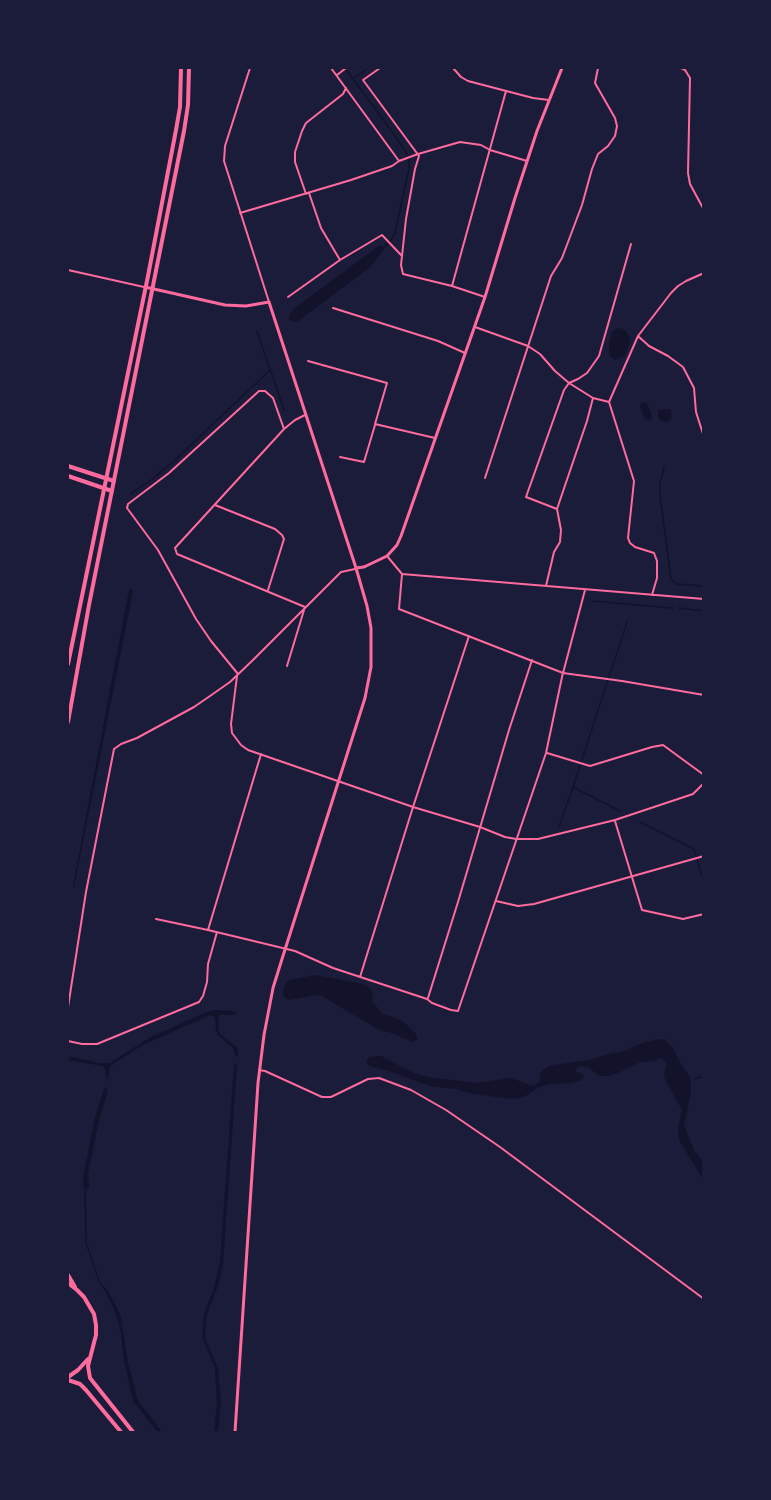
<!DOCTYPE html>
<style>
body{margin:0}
#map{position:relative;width:771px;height:1500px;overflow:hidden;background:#1b1b3a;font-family:Overpass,sans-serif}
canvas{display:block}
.frame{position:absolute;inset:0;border:69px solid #1b1b3a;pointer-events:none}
</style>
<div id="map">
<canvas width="771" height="1500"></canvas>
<div class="frame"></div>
</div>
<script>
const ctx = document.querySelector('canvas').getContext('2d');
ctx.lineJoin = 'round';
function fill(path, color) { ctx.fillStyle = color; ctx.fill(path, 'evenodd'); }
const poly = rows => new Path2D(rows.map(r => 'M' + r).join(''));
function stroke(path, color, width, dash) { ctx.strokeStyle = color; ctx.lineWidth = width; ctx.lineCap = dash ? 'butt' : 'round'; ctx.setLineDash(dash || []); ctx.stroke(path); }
const water = poly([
 [380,245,384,247,383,251,370,267,298,321,293,322,289,319,289,315,295,308],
 [617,328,623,329,626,331,630,339,630,342,625,355,621,358,615,360,609,355,609,345,612,332],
 [643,402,647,404,651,412,652,418,650,421,645,419,640,408,641,404],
 [670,409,672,415,670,420,666,422,660,420,658,415,658,410],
 [131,588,133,591,74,887,73,886,129,590],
 [316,975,363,984,367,986,372,992,373,1003,375,1005,383,1014,398,1019,405,1023,415,1033,418,1039,413,1042,389,1032,381,1031,322,996,315,995,289,1000,286,998,283,995,284,986,289,980],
 [216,1010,234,1011,237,1013,235,1015,219,1015,218,1029,221,1035,237,1047,238,1052,238,1056,235,1055,233,1048,218,1035,216,1030,215,1017,210,1015,143,1045,110,1066,108,1079,106,1078,105,1069,103,1066,68,1060,68,1056,98,1063,110,1063,149,1038,204,1013],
 [659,1039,665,1040,673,1048,682,1066,691,1078,691,1092,684,1126,694,1150,703,1162,703,1179,698,1171,679,1140,678,1129,682,1110,665,1079,664,1073,667,1064,661,1058,653,1061,640,1062,618,1073,607,1076,600,1076,588,1067,579,1066,575,1071,583,1074,584,1077,581,1080,571,1083,548,1084,537,1088,524,1097,513,1099,473,1094,456,1089,430,1086,389,1071,369,1066,366,1061,369,1057,377,1056,381,1056,414,1073,428,1077,476,1083,510,1078,534,1086,540,1081,540,1074,542,1071,549,1066,593,1059,609,1054,625,1051,642,1043],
 [236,1063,237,1065,223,1263,218,1286,207,1314,205,1333,206,1340,218,1368,221,1403,218,1432,214,1432,217,1402,215,1368,202,1337,204,1314,214,1288,220,1262,234,1065],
 [106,1087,108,1090,99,1120,88,1174,89,1188,87,1189,84,1188,83,1183,84,1173,95,1117,104,1089],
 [103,1287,105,1287,112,1298,121,1317,128,1363,138,1401,162,1432,158,1432,133,1401,124,1360,121,1333,118,1321,114,1309]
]);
const stream = poly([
 [347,71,396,137,407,154],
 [354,78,368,68],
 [384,247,391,240,395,233,409,168,409,159],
 [257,331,284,410],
 [664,467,660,484,660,496,671,579,676,584,704,586],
 [130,494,151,480,174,461,270,370],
 [592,601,673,608],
 [679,608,704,611],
 [573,787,620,811],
 [640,822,694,849,704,883],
 [559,827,573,787,627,622],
 [694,1079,704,1076],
 [85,1187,86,1243,99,1281,103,1287]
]);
const minor = poly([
 [250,68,225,146,224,161,269,302],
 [331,68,399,161],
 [380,68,363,80,419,156,415,169,406,219,401,265,403,274,452,286,485,297],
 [453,68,461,77,468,81,533,98,549,100],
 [681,68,685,70,690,78,688,173,690,184,704,210],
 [337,75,346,68],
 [309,193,321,228,340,260],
 [306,194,295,162,295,152,302,131,306,123,343,94,346,88],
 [240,213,351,180,392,166,399,161,418,154,460,142,481,145,490,150,527,161],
 [68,270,144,287],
 [452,286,506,91],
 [288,297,340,260,382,235,402,256],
 [333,308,438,341,465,353],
 [475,327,528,346,540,354,555,371,569,383,593,398,609,402],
 [638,336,649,346,668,356,683,367,694,388,696,412,704,437],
 [308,361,387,383,375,424,435,438],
 [305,415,295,420,284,429,175,548,177,554,305,607],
 [340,457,364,462,375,425],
 [485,478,551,276,562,258,582,205,592,169,598,154,608,146,615,136,617,126,615,118,595,83,598,68],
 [215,505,275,529,282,535,284,539,268,590],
 [557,509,526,497,564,390,569,383,578,379,587,373,599,356,631,244],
 [387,556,402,574,704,599],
 [402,574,399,609,563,673,622,681,704,695],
 [546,586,554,552,560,542,561,530,557,509,587,421,593,398],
 [652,595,657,578,657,561,654,553,635,547,630,543,628,538,634,481,609,402,638,336,671,293,678,286,686,281,704,273],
 [287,666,304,610],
 [238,674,211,641,196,619,158,550,127,508,128,504,169,473,259,391,265,391,273,398,284,429],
 [237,676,231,724,232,733,241,745,248,750,413,807,480,827,505,837,516,839,538,839,615,820,693,794,704,783],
 [547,753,590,766,652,747,663,745,704,775],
 [615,821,642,910,683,919,704,914],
 [496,901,518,906,534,904,704,856],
 [156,919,208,930,295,951,333,968,427,999,432,1003,451,1010,458,1011,546,753,562,677,585,590],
 [208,930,261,754],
 [360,977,413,807,469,636],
 [428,998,458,902,509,730,532,660],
 [68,1007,86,892,114,749,121,744,137,738,194,707,210,696,230,682,253,660,341,572,355,569],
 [68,1041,82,1044,97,1044,199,1002,203,996,207,982,208,964,217,932],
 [259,1070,265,1071,322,1097,331,1097,368,1079,379,1078,411,1090,446,1110,500,1147,704,1299]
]);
const tertiary = poly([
 [356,568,364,567,387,556,397,545,401,536,485,297,515,198,537,131,562,68]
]);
const secondary = poly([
 [145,287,225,305,246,306,269,302,356,568,367,606,371,628,371,667,365,698,282,959,273,988,264,1035,258,1083,235,1432]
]);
const primary = poly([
 [68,466,114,481],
 [68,476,112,491]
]);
const trunk = poly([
 [68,664,148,276,176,130,180,107,181,68],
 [68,722,89,605,184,131,188,105,189,68],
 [68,1275,75,1287],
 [68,1283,77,1290,84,1297,94,1314,96,1325,96,1335,88,1366,90,1378,133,1432],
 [68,1377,78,1370,88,1359],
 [68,1380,80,1384,86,1390,121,1432]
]);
fill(water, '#12122b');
stroke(stream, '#12122b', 1.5);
stroke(minor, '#ff6b9d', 2);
stroke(tertiary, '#ff6b9d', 3);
stroke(secondary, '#ff6b9d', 3);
stroke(primary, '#ff6b9d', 4);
stroke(trunk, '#ff6b9d', 4);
</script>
